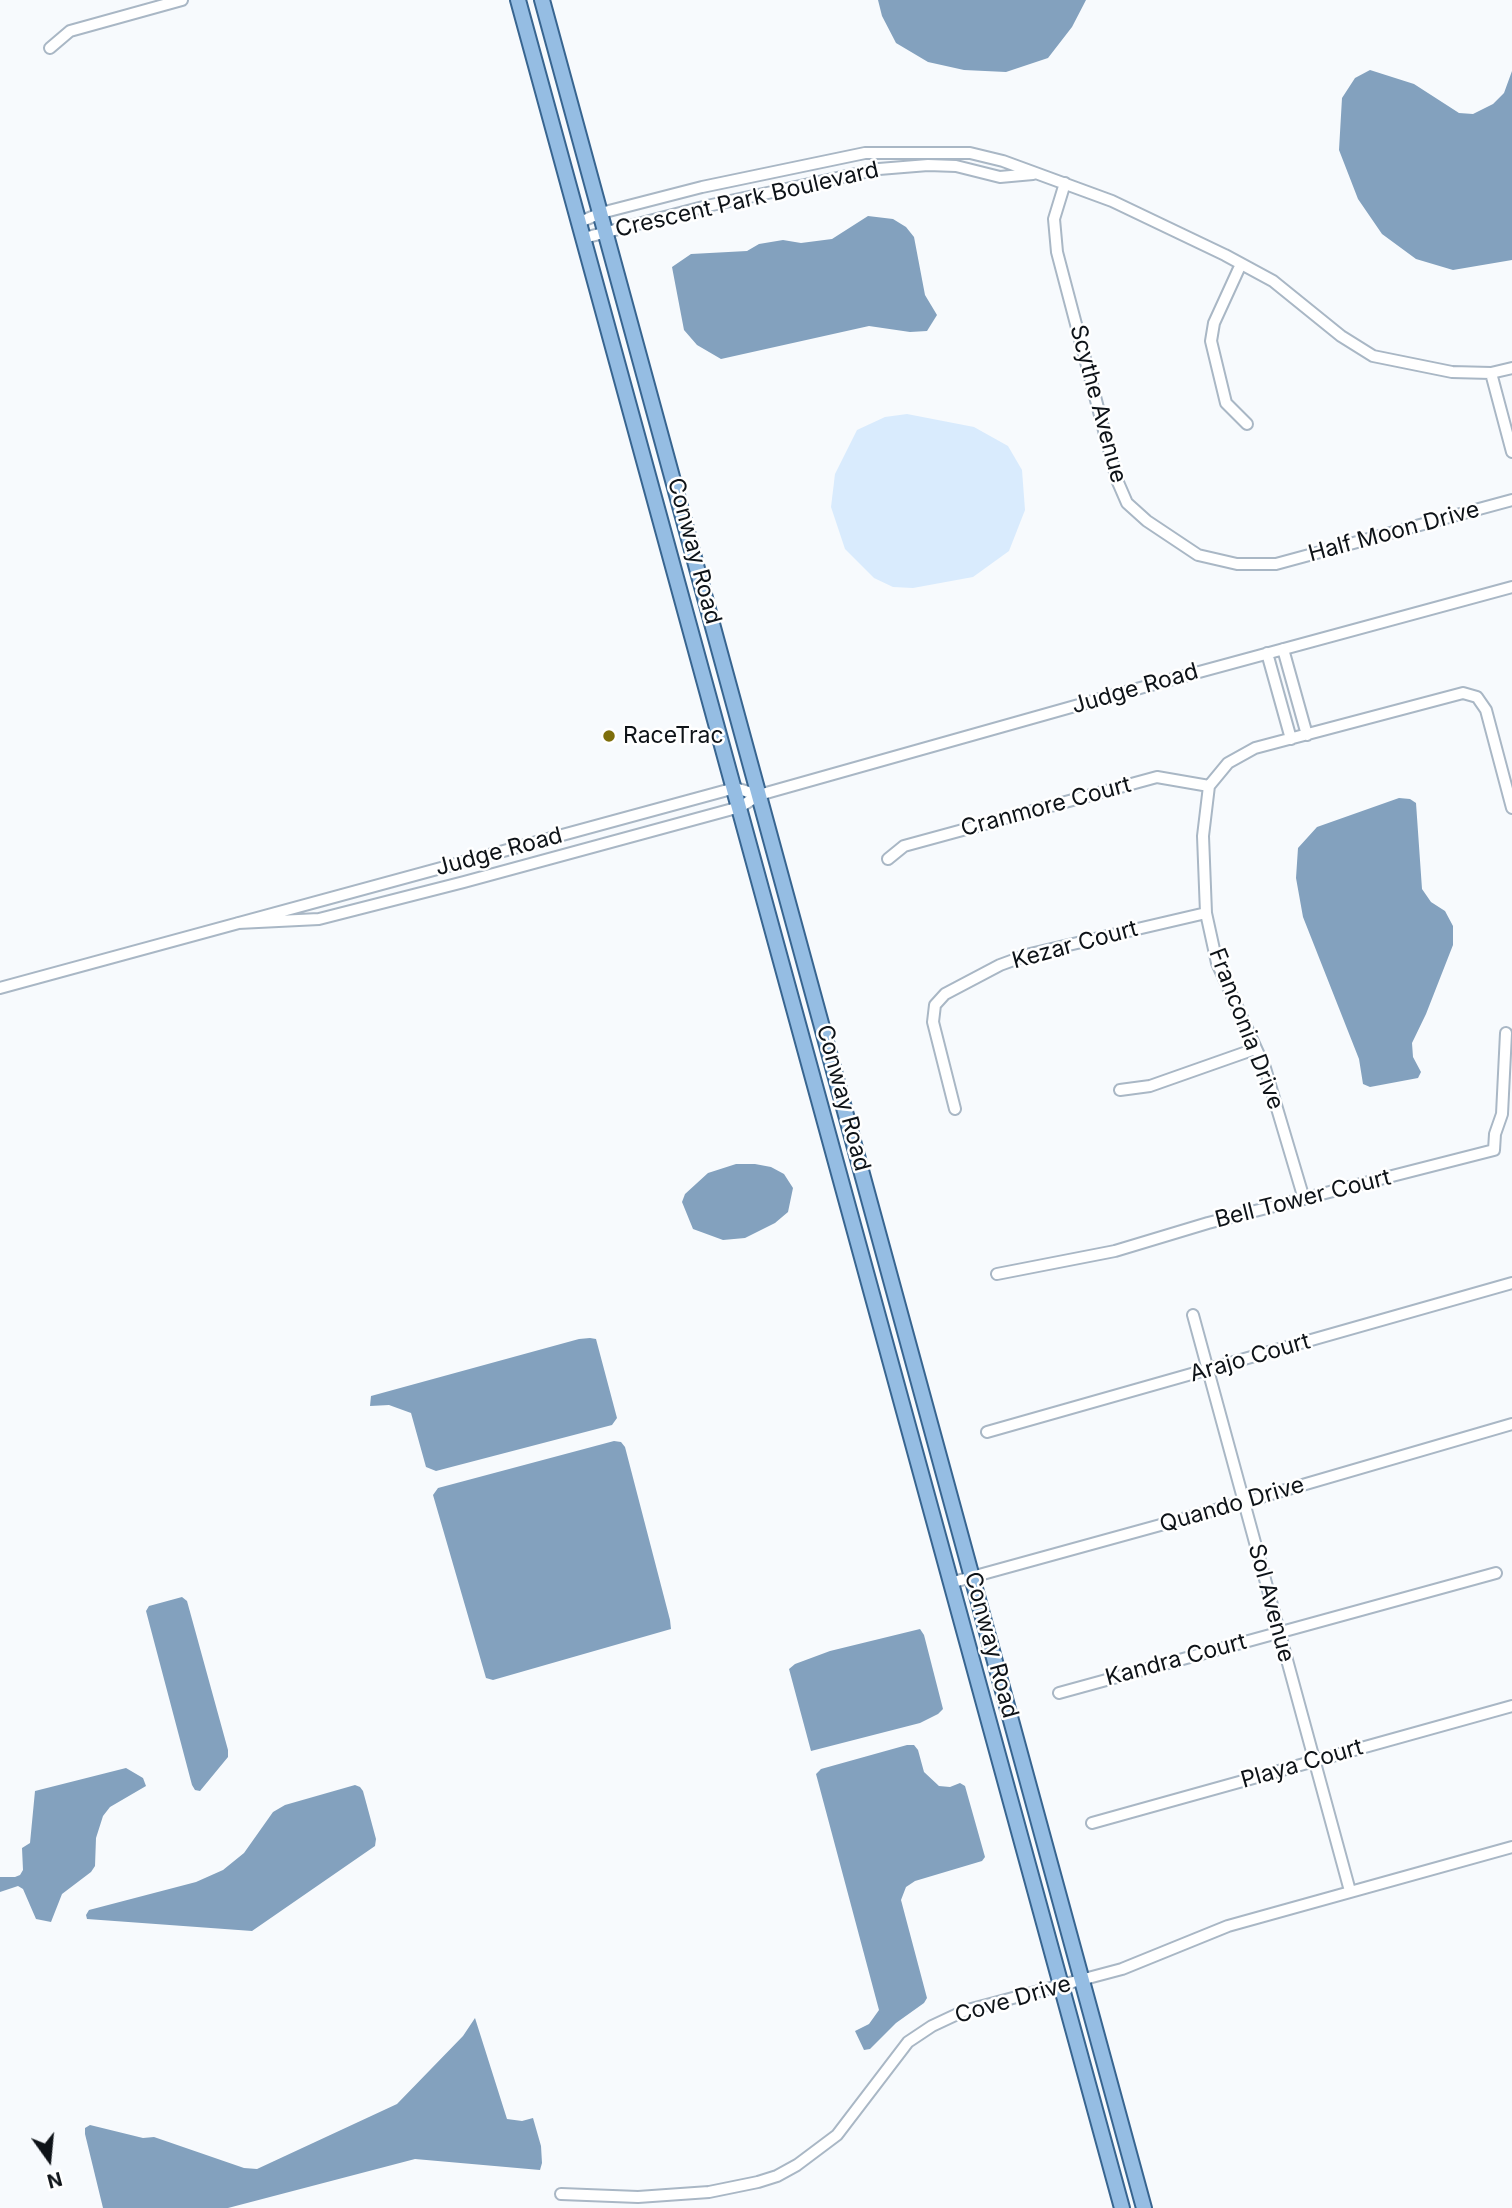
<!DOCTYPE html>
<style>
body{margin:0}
#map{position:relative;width:1512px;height:2208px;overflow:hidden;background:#f7fafd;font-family:Inter,sans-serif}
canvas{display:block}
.north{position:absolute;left:14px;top:2124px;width:70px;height:70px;-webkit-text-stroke:5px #fff;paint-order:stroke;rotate:165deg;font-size:19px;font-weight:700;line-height:28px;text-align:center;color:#0e1318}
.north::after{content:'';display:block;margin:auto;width:24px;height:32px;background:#0e1318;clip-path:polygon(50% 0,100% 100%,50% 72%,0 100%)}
</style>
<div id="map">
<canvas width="1512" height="2208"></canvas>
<div class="north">N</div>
</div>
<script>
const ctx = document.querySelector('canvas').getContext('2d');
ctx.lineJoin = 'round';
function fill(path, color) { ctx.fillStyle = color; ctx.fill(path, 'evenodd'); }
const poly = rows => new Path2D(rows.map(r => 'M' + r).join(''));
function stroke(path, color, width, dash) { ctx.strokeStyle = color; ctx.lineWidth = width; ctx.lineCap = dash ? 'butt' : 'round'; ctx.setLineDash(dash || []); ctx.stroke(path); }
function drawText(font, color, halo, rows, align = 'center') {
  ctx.font = font + ' Inter,sans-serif'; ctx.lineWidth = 5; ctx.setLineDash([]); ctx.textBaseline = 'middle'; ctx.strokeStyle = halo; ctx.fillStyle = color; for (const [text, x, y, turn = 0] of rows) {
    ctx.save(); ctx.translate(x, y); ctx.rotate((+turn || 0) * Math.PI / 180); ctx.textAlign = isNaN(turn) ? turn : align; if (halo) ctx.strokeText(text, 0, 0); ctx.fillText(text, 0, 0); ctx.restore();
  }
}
const green = poly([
 [907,414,974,427,1008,446,1022,470,1025,510,1009,551,973,577,913,588,893,587,874,578,845,549,831,507,835,474,857,430,885,417]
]);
const water = poly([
 [878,0,1086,0,1072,27,1048,58,1006,72,964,70,928,62,896,43,882,16],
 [1370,70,1414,84,1459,113,1473,114,1493,104,1504,93,1512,71,1512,260,1453,270,1416,259,1382,234,1358,199,1339,150,1342,98,1355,78],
 [868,216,893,219,906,227,914,237,925,295,937,315,927,331,910,332,869,326,721,359,697,345,684,330,672,267,691,254,747,251,759,244,783,240,801,243,832,239],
 [1399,798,1410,799,1416,803,1422,889,1431,902,1445,911,1453,926,1453,945,1426,1014,1412,1043,1413,1057,1421,1072,1418,1078,1370,1087,1363,1084,1359,1059,1303,917,1296,878,1298,848,1317,827],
 [736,1164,755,1164,771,1167,784,1174,793,1188,788,1212,775,1223,745,1238,723,1240,693,1229,682,1202,685,1194,708,1173],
 [590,1338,596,1339,617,1418,612,1425,436,1471,426,1467,411,1413,389,1405,370,1406,371,1396,579,1339],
 [614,1441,621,1442,625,1447,670,1620,671,1629,493,1680,486,1678,433,1495,438,1488],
 [182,1597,187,1601,228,1750,228,1757,200,1791,195,1790,192,1785,146,1611,149,1606],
 [920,1629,924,1635,943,1709,938,1714,920,1723,811,1751,789,1669,795,1664,830,1651],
 [907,1745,914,1745,918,1750,924,1772,939,1786,950,1787,960,1783,965,1786,985,1857,982,1861,915,1881,906,1887,901,1900,927,1998,924,2003,896,2023,870,2049,864,2050,855,2031,869,2024,879,2010,816,1774,821,1769],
 [126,1768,143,1778,146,1786,110,1807,103,1816,96,1838,95,1866,91,1872,62,1894,51,1922,36,1919,23,1889,18,1886,0,1892,0,1877,15,1877,20,1875,23,1870,22,1848,30,1843,35,1791],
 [355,1785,360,1787,363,1791,376,1839,375,1846,252,1931,87,1919,86,1915,89,1910,196,1882,223,1870,244,1853,273,1812,285,1805],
 [475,2018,507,2119,522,2121,533,2118,541,2146,542,2163,540,2170,415,2159,228,2208,103,2208,85,2134,85,2128,90,2125,143,2138,154,2137,244,2168,257,2169,397,2104,463,2036]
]);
const minor = poly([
 [50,48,70,31,182,0],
 [1065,183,1054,219,1057,252,1117,480,1127,503,1147,521,1198,555,1237,564,1276,564,1512,500],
 [580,222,601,213,702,187,865,153,970,153,1003,161,1112,201,1225,255,1273,281,1341,336,1373,356,1452,372,1491,373,1512,368],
 [584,238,707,206,879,169,928,165,956,166,1000,177,1033,174],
 [1241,264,1214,323,1211,341,1226,403,1247,424],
 [1491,373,1512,452],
 [1283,649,1307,735],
 [1267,653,1291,739],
 [888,859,904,846,1157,777,1209,786],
 [238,923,319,919,464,882,740,807,759,795,1107,697,1512,587],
 [0,988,735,788,759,795],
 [1120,1090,1150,1086,1255,1049],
 [955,1109,933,1022,935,1005,945,994,1000,965,1030,954,1206,913],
 [1304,1199,1265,1068,1217,963,1206,913,1203,836,1209,786,1228,763,1255,748,1463,693,1477,697,1486,710,1512,808],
 [997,1274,1115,1251,1208,1223,1494,1150,1495,1134,1502,1114,1506,1033],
 [1193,1315,1350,1891],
 [987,1432,1512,1283],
 [950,1583,1244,1502,1512,1424],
 [1059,1693,1496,1573],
 [1092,1823,1512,1706],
 [561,2194,638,2197,709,2192,758,2182,777,2176,797,2165,837,2135,908,2042,932,2026,964,2011,1122,1969,1228,1926,1512,1847]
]);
const major = poly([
 [518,0,1122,2208],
 [542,0,1144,2208]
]);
const markers = [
 [609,736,7,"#7e6e0b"]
];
const streetNames = [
 ["Crescent Park Boulevard",747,200,-13],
 ["Scythe Avenue",1098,404,75],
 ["Half Moon Drive",1394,532,-15],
 ["Conway Road",694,551,75],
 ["Judge Road",1135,689,-16],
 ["Cranmore Court",1046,807,-15],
 ["Judge Road",499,852,-15],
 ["Kezar Court",1075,945,-15],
 ["Franconia Drive",1246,1029,69],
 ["Conway Road",843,1098,75],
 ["Bell Tower Court",1303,1199,-14],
 ["Arajo Court",1250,1358,-16],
 ["Quando Drive",1232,1505,-16],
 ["Sol Avenue",1271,1603,75],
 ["Conway Road",991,1645,75],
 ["Kandra Court",1176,1660,-15],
 ["Playa Court",1302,1764,-16],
 ["Cove Drive",1013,2000,-16]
];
const poiNames = [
 ["RaceTrac",623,736]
];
fill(green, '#d9ebfd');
fill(water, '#83a1be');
stroke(minor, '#a9b7c5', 14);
stroke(major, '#386590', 18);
stroke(minor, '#fff', 10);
stroke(major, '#95bde3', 14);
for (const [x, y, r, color] of markers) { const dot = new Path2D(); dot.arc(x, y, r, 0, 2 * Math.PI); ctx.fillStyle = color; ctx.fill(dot); stroke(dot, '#fff', 2.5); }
drawText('23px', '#0e1318', '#fff', streetNames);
drawText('23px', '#0e1318', '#fff', poiNames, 'left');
</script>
